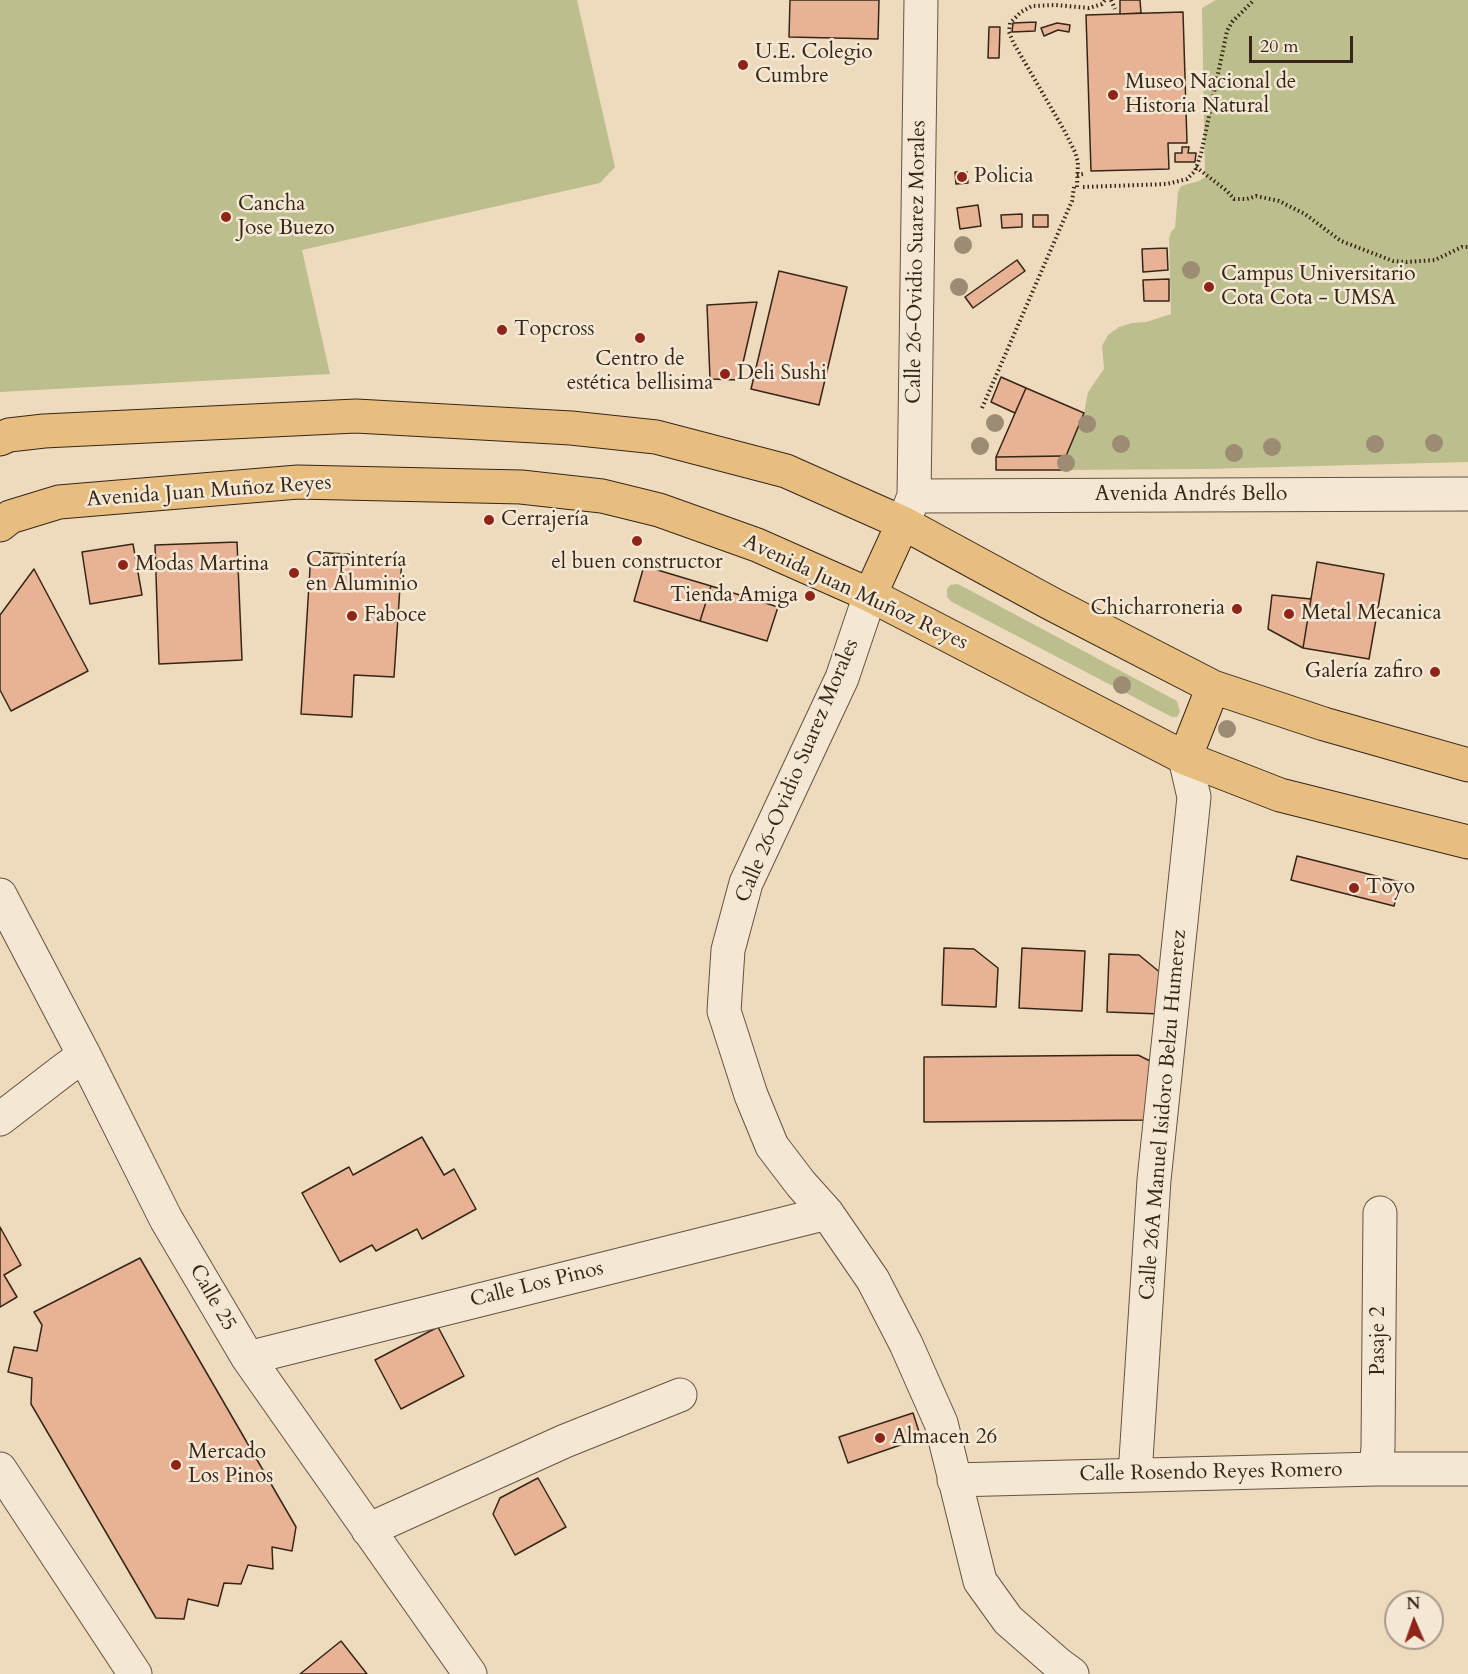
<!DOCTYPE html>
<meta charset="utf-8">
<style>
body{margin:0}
#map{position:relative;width:1468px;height:1674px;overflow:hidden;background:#eedbbe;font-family:Cardo,serif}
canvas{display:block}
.north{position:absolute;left:1384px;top:1590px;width:60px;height:60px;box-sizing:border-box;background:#f4e8d5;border:2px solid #a89a89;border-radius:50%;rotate:358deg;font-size:16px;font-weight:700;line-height:24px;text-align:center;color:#362617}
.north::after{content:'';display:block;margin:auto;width:21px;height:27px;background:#8f2418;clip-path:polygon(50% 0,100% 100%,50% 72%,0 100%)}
.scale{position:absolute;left:1249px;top:36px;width:104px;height:27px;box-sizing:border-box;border:3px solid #362617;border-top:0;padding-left:8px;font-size:18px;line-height:21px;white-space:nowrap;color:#362617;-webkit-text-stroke:4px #f4e8d5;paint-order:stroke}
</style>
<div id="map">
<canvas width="1468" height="1674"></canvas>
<div class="north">N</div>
<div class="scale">20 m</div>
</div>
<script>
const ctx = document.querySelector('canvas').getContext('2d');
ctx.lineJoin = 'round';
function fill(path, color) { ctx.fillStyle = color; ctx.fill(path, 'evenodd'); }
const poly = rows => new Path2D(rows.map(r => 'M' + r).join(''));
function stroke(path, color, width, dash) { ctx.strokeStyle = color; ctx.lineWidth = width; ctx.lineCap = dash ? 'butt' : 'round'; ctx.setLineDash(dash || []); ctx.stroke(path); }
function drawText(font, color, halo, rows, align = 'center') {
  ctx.font = font + ' Cardo,serif'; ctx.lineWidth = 5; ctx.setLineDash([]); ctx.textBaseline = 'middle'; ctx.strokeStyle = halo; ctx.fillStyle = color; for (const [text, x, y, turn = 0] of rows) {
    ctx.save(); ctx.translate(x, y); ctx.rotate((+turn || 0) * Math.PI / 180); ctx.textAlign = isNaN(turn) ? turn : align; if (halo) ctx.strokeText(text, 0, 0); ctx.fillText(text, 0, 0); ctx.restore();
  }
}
const green = poly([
 [0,0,577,0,615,167,600,183,302,250,330,374,0,392],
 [1216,0,1468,0,1468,462,1204,469,1061,470,1061,456,1066,456,1084,413,1088,392,1104,369,1102,346,1108,335,1119,327,1132,323,1146,322,1171,314,1169,239,1171,232,1175,228,1178,192,1181,186,1199,181,1205,177,1202,8],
 [958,584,1177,701,1180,712,1177,717,1172,717,952,602,947,597,947,589,950,585]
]);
const building = poly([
 [790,0,879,0,878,39,789,37,790,0],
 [1120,0,1140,0,1141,13,1120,14,1120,0],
 [1183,12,1187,143,1168,143,1169,169,1091,171,1086,15,1183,12],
 [1036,22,1035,31,1012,32,1013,23,1036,22],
 [1057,23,1070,25,1069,32,1058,30,1044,36,1041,28,1057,23],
 [989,27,1000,27,999,58,988,58,989,27],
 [1182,147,1189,147,1188,153,1196,153,1195,162,1175,162,1175,153,1182,153,1182,147],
 [955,172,967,172,968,183,956,184,955,172],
 [978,205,981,226,960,229,957,208,978,205],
 [1022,214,1022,227,1002,228,1001,215,1022,214],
 [1033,215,1048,215,1048,227,1033,227,1033,215],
 [1167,248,1168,270,1143,272,1142,249,1167,248],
 [1017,260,1025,271,973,308,965,297,1017,260],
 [779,271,847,287,819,405,751,389,779,271],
 [1169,279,1169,301,1144,301,1143,280,1169,279],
 [757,302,739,380,710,379,707,305,757,302],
 [1001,377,1026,388,1015,413,991,402,1001,377],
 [1026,388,1084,413,1066,456,996,457,1026,388],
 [1061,456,1061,470,996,470,996,457,1061,456],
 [237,542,242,660,159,664,155,545,237,542],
 [133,544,142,595,90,604,82,552,133,544],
 [311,552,402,557,394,677,354,675,352,717,301,714,311,552],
 [1317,562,1384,574,1369,659,1303,648,1317,562],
 [644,566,711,586,700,621,634,601,644,566],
 [34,569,88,671,11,711,0,690,0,615,34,569],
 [711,586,778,607,767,641,700,621,711,586],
 [1272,595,1311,599,1303,648,1268,629,1272,595],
 [1297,856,1400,882,1394,906,1291,880,1297,856],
 [944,948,974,949,998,968,996,1007,942,1005,944,948],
 [1022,948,1085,951,1082,1011,1019,1008,1022,948],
 [1109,954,1139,955,1162,974,1161,1014,1107,1012,1109,954],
 [1138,1055,1150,1061,1151,1120,924,1122,924,1057,1138,1055],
 [422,1137,444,1175,454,1169,476,1209,422,1239,417,1229,376,1251,372,1245,340,1262,302,1193,349,1167,353,1175,422,1137],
 [0,1227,21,1265,4,1275,17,1297,0,1307,0,1227],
 [140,1258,296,1527,292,1551,272,1547,273,1569,248,1565,241,1584,224,1583,218,1606,188,1599,184,1619,156,1618,31,1404,32,1378,8,1372,14,1347,37,1351,42,1325,34,1312,140,1258],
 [438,1327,464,1376,401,1409,375,1360,438,1327],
 [913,1413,921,1438,848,1463,839,1437,913,1413],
 [538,1478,566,1527,515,1555,493,1514,500,1498,538,1478],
 [341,1641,367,1674,300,1674,341,1641]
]);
const path = poly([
 [1111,0,1115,9],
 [1196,167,1227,191,1234,199,1247,199,1256,196,1279,201,1305,214,1341,241,1393,261,1406,262,1435,260,1462,247,1468,247],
 [1077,175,1083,174],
 [1077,187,1078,162,1075,152,1064,130,1013,42,1009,32,1010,23,1021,12,1032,6,1056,5,1089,8,1102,4,1105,0],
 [1083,187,1167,184,1187,179,1195,171,1201,154,1227,31,1232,22,1254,0],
 [982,408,1072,201,1074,187]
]);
const minor = poly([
 [914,496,1468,494],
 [906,516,914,496,921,0],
 [870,595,842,678,746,883,728,950,724,1011,751,1095,772,1146,801,1184,827,1213,873,1280,906,1344,941,1423,980,1581,1008,1620,1057,1663,1072,1674],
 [0,895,84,1055,166,1219,248,1358,470,1674],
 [0,1119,61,1072,84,1055],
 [248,1358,827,1213],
 [0,1469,135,1674],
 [1376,1469,1378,1447,1380,1213],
 [1135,1475,1154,1180,1194,797,1185,758],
 [954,1480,1376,1469,1468,1469],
 [368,1530,565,1441,680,1395]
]);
const major = poly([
 [0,439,9,435,44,431,356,416,571,428,656,437,786,471,903,523,1052,604,1213,687,1324,724,1468,765],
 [0,525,10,517,59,502,298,482,521,487,602,496,659,510,757,545,870,595,1185,758,1280,795,1468,842],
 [870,595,903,523],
 [1185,758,1213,687]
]);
const trees = [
 [963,245],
 [1191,270],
 [959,287],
 [995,423],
 [1087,424],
 [1434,443],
 [1121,444],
 [1375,444],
 [980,446],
 [1272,447],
 [1234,453],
 [1066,463],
 [1122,685],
 [1227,729]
];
const markers = [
 [743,65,6,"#8f2418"],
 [1113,95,6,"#8f2418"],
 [962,177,6,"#8f2418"],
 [226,217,6,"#8f2418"],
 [1209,287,6,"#8f2418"],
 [502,330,6,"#8f2418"],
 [640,338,6,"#8f2418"],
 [725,374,6,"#8f2418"],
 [489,520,6,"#8f2418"],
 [637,541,6,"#8f2418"],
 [123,565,6,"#8f2418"],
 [294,573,6,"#8f2418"],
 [810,596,6,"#8f2418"],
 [1237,609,6,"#8f2418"],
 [1289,614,6,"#8f2418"],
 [352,616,6,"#8f2418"],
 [1435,672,6,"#8f2418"],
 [1354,888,6,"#8f2418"],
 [880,1438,6,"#8f2418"],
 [176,1465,6,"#8f2418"]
];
const poiNames = [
 ["U.E. Colegio",755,53],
 ["Cumbre",755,77],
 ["Museo Nacional de",1125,83],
 ["Historia Natural",1125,107],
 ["Policia",974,177],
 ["Cancha",238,205],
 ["Jose Buezo",238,229],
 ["Campus Universitario",1221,275],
 ["Cota Cota - UMSA",1221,299],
 ["Topcross",514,330],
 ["Centro de",640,360,"center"],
 ["estética bellisima",640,384,"center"],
 ["Deli Sushi",737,374],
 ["Cerrajería",501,520],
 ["Carpintería",306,561],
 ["en Aluminio",306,585],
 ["el buen constructor",637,563,"center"],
 ["Modas Martina",135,565],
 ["Tienda Amiga",798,596,"right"],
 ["Chicharroneria",1225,609,"right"],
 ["Metal Mecanica",1301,614],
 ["Faboce",364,616],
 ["Galería zafiro",1423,672,"right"],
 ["Toyo",1366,888],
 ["Almacen 26",892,1438],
 ["Mercado",188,1453],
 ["Los Pinos",188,1477]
];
const streetNames = [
 ["Calle 26-Ovidio Suarez Morales",917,262,-89],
 ["Avenida Juan Muñoz Reyes",209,492,-4],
 ["Avenida Andrés Bello",1191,495],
 ["Avenida Juan Muñoz Reyes",855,593,25],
 ["Calle 26-Ovidio Suarez Morales",798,771,-67],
 ["Calle 26A Manuel Isidoro Belzu Humerez",1164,1115,-85],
 ["Calle Los Pinos",537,1285,-14],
 ["Calle 25",212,1298,60],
 ["Pasaje 2",1379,1341,-90],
 ["Calle Rosendo Reyes Romero",1211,1473,-1]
];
fill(green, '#bdbe8e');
fill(building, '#e8b295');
stroke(building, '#362617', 1.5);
stroke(minor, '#645341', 35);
stroke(major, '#362617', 35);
stroke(path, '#362617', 4, [1.5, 3]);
stroke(minor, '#f4e8d5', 33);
stroke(major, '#e7be7f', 33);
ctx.fillStyle = '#9c8c73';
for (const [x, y] of trees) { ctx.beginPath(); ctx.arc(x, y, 9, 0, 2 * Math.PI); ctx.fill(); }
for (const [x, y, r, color] of markers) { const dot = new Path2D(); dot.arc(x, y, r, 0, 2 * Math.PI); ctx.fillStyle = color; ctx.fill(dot); stroke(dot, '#f4e8d5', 2); }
drawText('21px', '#362617', '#f4e8d5', poiNames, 'left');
drawText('21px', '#362617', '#f4e8d5', streetNames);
</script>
